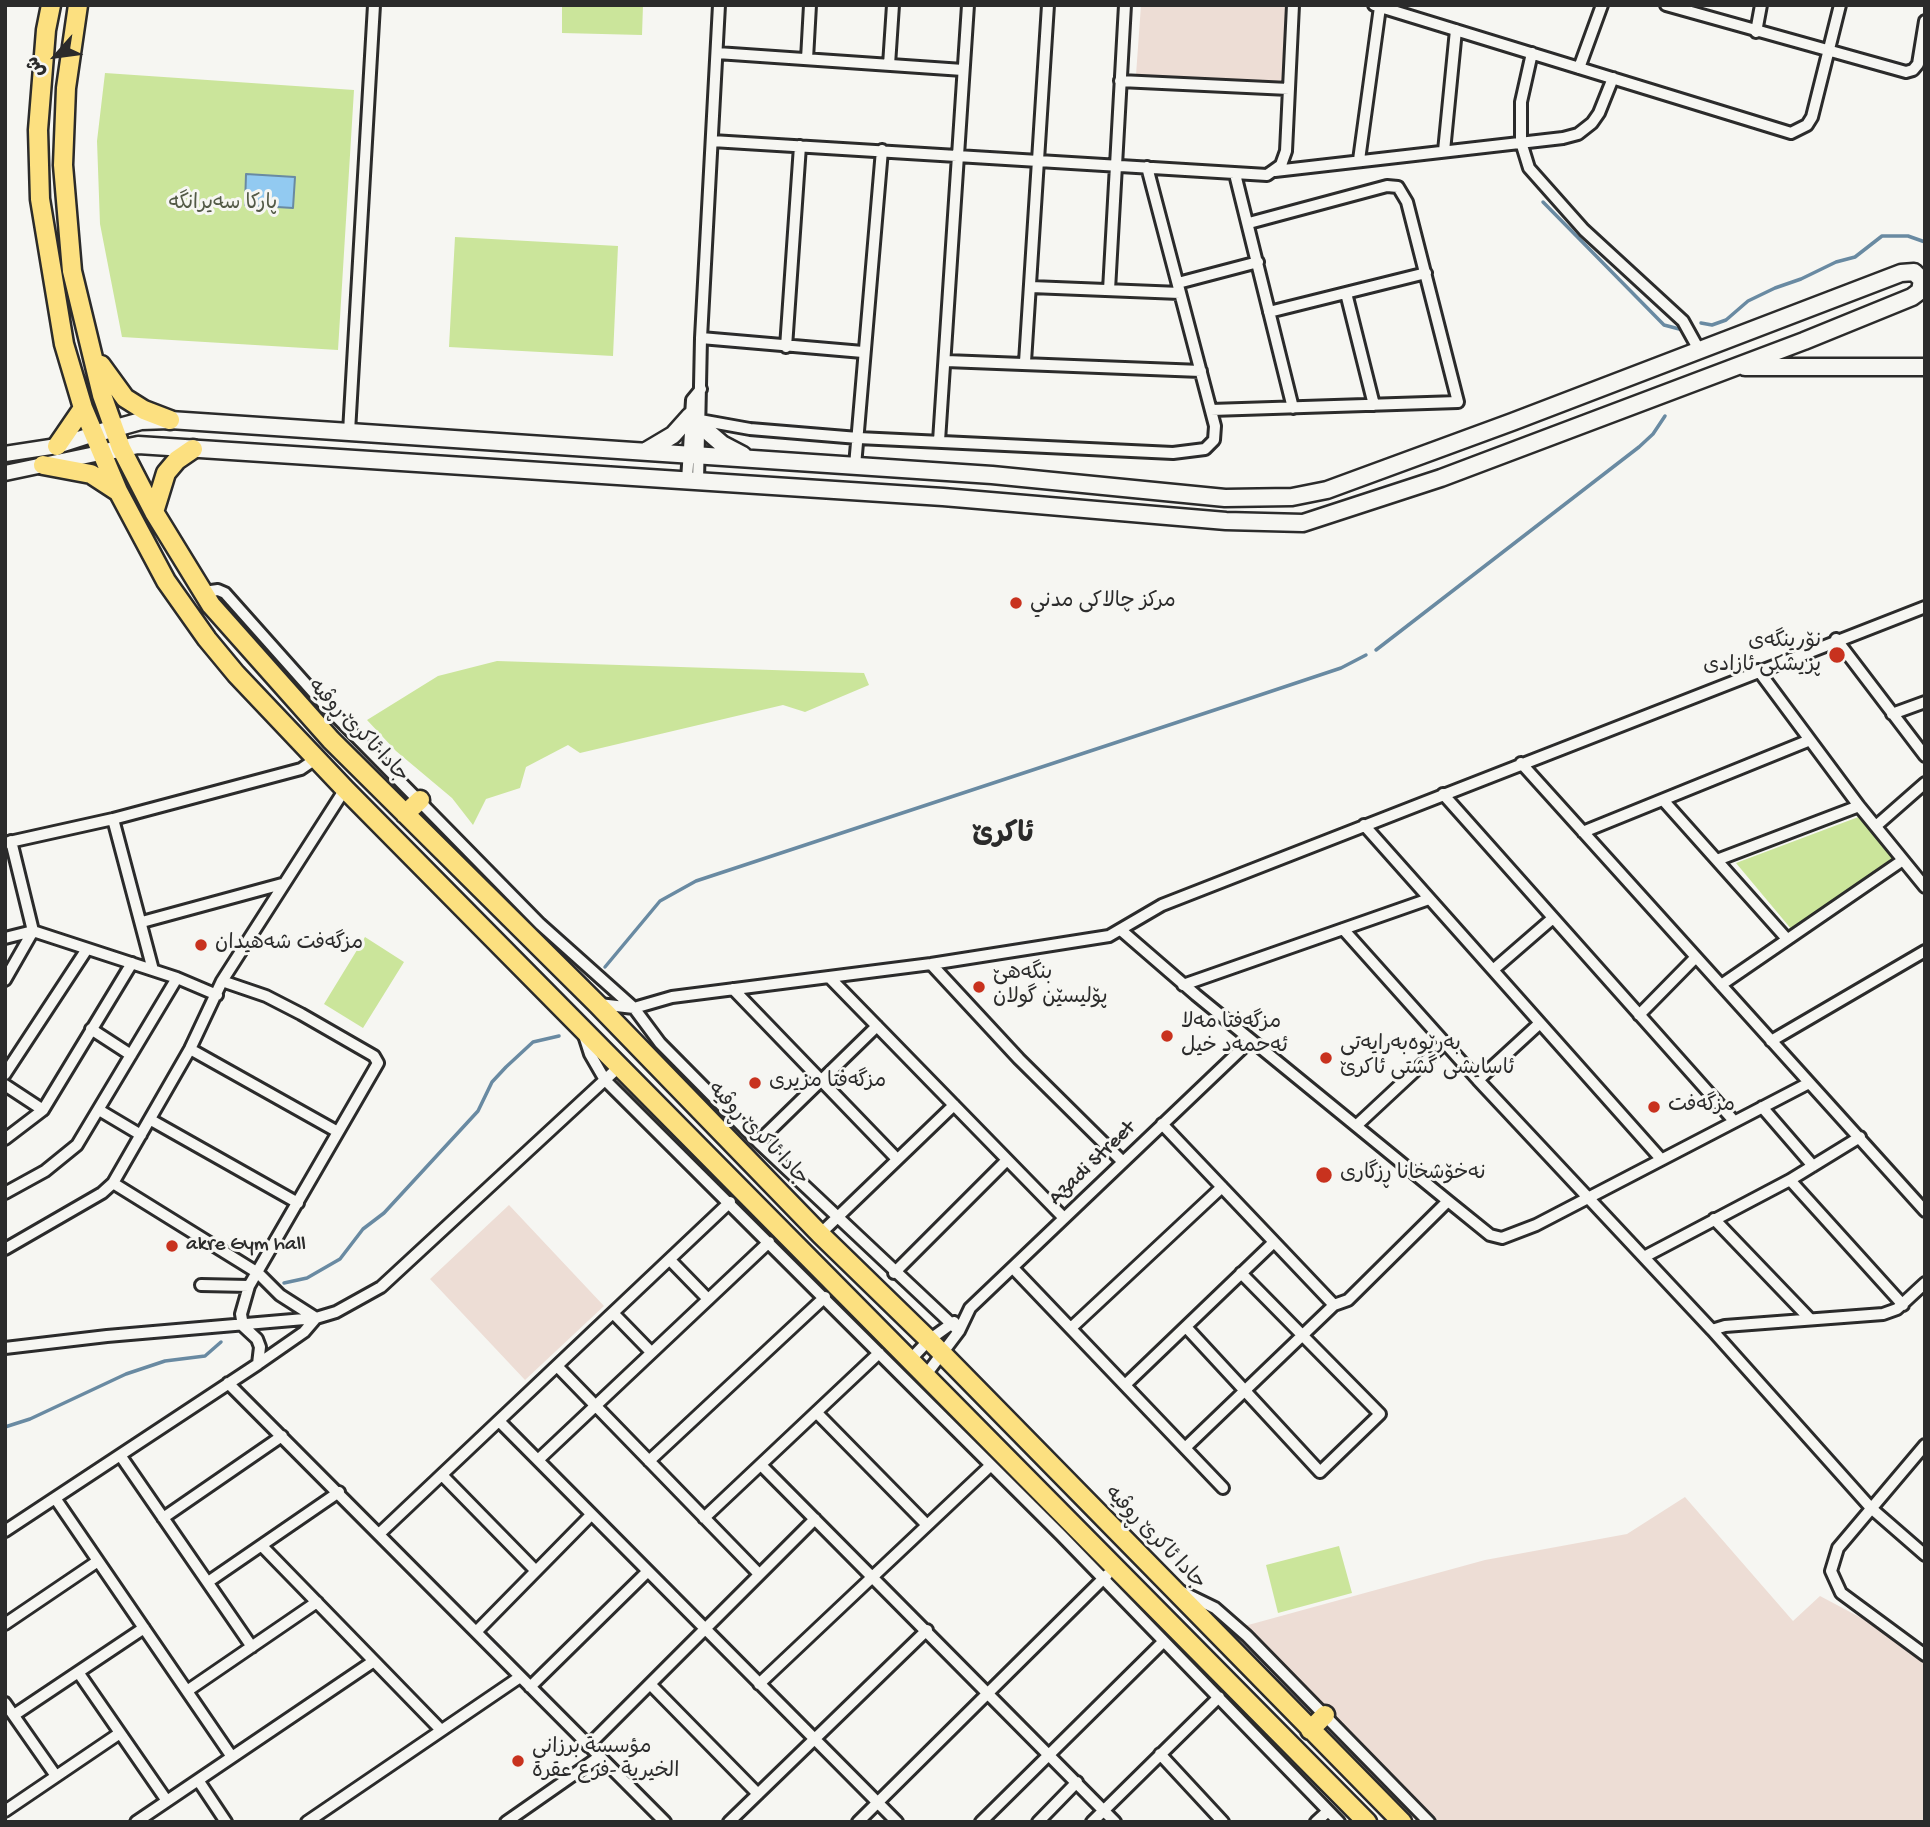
<!DOCTYPE html>
<meta charset="utf-8">
<style>
body{margin:0}
#map{position:relative;width:1930px;height:1827px;overflow:hidden;background:#f6f6f2;font-family:"Gochi Hand","Playpen Sans Arabic",sans-serif}
canvas{display:block}
.frame{position:absolute;inset:0;border:7px solid #2b2b2b;pointer-events:none}
.north{position:absolute;left:21px;top:21px;width:70px;height:70px;-webkit-text-stroke:5px #f6f6f2;paint-order:stroke;rotate:242deg;font-size:19px;font-weight:700;line-height:28px;text-align:center;color:#2b2b2b}
.north::after{content:'';display:block;margin:auto;width:24px;height:32px;background:#2b2b2b;clip-path:polygon(50% 0,100% 100%,50% 72%,0 100%)}
</style>
<div id="map">
<canvas width="1930" height="1827"></canvas>
<div class="frame"></div>
<div class="north">ش</div>
</div>
<script>
const ctx = document.querySelector('canvas').getContext('2d');
ctx.lineJoin = 'round';
function fill(path, color) { ctx.fillStyle = color; ctx.fill(path, 'evenodd'); }
const poly = rows => new Path2D(rows.map(r => 'M' + r).join(''));
function stroke(path, color, width, dash) { ctx.strokeStyle = color; ctx.lineWidth = width; ctx.lineCap = dash ? 'butt' : 'round'; ctx.setLineDash(dash || []); ctx.stroke(path); }
function drawText(font, color, halo, rows, align = 'center') {
  ctx.font = font + ' "Gochi Hand","Playpen Sans Arabic",sans-serif'; ctx.lineWidth = 6; ctx.setLineDash([]); ctx.textBaseline = 'middle'; ctx.strokeStyle = halo; ctx.fillStyle = color; for (const [text, x, y, turn = 0] of rows) {
    ctx.save(); ctx.translate(x, y); ctx.rotate((+turn || 0) * Math.PI / 180); ctx.textAlign = isNaN(turn) ? turn : align; if (halo) ctx.strokeText(text, 0, 0); ctx.fillText(text, 0, 0); ctx.restore();
  }
}
const built = poly([
 [1141,5,1286,5,1282,83,1136,75],
 [509,1205,604,1306,525,1380,430,1279],
 [1685,1497,1793,1621,1820,1596,1899,1638,1925,1658,1925,1822,1417,1822,1230,1630,1485,1560,1627,1534]
]);
const green = poly([
 [562,5,643,5,642,35,562,33],
 [105,73,354,90,338,350,122,337,100,224,97,141],
 [455,237,618,246,613,356,449,347],
 [497,661,864,673,869,685,805,712,783,705,580,753,568,745,526,767,520,788,486,799,473,825,452,798,396,751,367,720,438,676],
 [1861,816,1894,859,1792,930,1736,863],
 [365,937,404,962,363,1028,324,1004],
 [1339,1546,1352,1593,1278,1613,1266,1565]
]);
const water = poly([
 [246,174,295,177,293,208,245,205,246,174]
]);
const stream = poly([
 [1543,202,1664,325,1683,330],
 [1701,323,1712,325,1726,320,1748,301,1775,288,1801,279,1836,262,1855,257,1882,236,1908,236,1925,242],
 [1376,650,1639,447,1653,434,1665,416],
 [605,967,660,901,696,881,1251,698,1341,668,1366,655],
 [284,1283,307,1278,340,1259,363,1229,384,1213,478,1111,492,1082,506,1067,533,1042,559,1036],
 [5,1427,30,1419,126,1374,165,1361,205,1356,221,1342]
]);
const minor = poly([
 [1374,5,1791,133,1807,125,1812,117,1840,5],
 [1666,5,1906,72,1913,70,1918,64,1925,21],
 [1756,32,1761,5],
 [717,53,963,70],
 [1532,53,1521,102,1521,142,1529,168,1584,230,1683,321,1698,348],
 [807,59,810,5],
 [889,65,893,5],
 [1579,68,1602,5],
 [1120,81,1289,89],
 [712,141,1267,175,1281,165,1286,151,1293,5],
 [1444,151,1456,30],
 [1359,160,1380,7],
 [1275,171,1563,138,1578,134,1592,123,1599,113,1613,78],
 [1235,174,1293,408],
 [1178,283,1258,262],
 [1031,287,1180,293],
 [1109,290,1125,5],
 [1346,293,1374,405],
 [1269,312,1426,273],
 [701,338,863,352],
 [786,347,800,146],
 [946,361,1201,371],
 [1025,362,1048,5],
 [1211,410,1458,402,1407,202,1398,187,1387,186,1249,223],
 [700,420,750,429,858,438,1173,453,1205,449,1214,440,1215,426,1147,167],
 [349,432,374,5],
 [939,441,968,5],
 [855,466,882,150],
 [687,481,692,400,701,389],
 [698,481,701,338,719,5],
 [204,592,218,590,225,593,322,702,540,924,634,1008,660,1043,758,1142,959,1331],
 [1836,639,1925,756],
 [1758,670,1859,806,1925,887],
 [1892,714,1925,702],
 [1521,763,1925,1211],
 [1443,794,1734,1121],
 [1663,800,1787,939],
 [113,819,153,970],
 [1364,825,1661,1159],
 [1876,826,1925,783],
 [1583,832,1810,740],
 [5,843,113,819,301,769,317,758],
 [1717,860,1859,806],
 [142,922,282,884],
 [1343,929,1478,1080,1712,1330,1871,1508,1925,1555],
 [1122,931,1196,995,1448,1201,1490,1235,1502,1238,1536,1225,1809,1083],
 [5,938,33,931,177,978,217,995],
 [931,964,1019,1059,1123,1162],
 [1493,970,1553,918],
 [829,977,1064,1218],
 [5,980,33,931,11,841],
 [222,981,266,996,301,1014,374,1056,378,1063,249,1286,241,1314,243,1326,257,1339,260,1347,258,1364],
 [1183,985,1429,899],
 [1721,985,1903,860],
 [733,989,897,1159],
 [599,1004,634,1008,672,997,931,964,1109,936,1162,905,1925,607],
 [1639,1015,1696,957],
 [91,1029,131,1055],
 [583,1032,590,1054,605,1080,1061,1535,1339,1822],
 [1771,1041,1925,951],
 [190,1049,338,1132],
 [5,1074,87,949],
 [1478,1080,1540,1023],
 [5,1085,43,1110],
 [1762,1107,1813,1166],
 [99,1110,141,1135],
 [151,1120,298,1203],
 [1162,1124,1334,1305],
 [1357,1125,1445,1043],
 [5,1139,43,1110,132,963],
 [758,1142,877,1026],
 [1790,1180,1903,1305],
 [113,1183,258,1273,280,1295,316,1318],
 [5,1193,45,1171,77,1145,177,978],
 [1714,1219,1810,1319],
 [820,1234,954,1105],
 [5,1249,102,1193,113,1183,190,1049,222,981,345,789],
 [1644,1257,1790,1180,1860,1137],
 [670,1260,708,1299],
 [1013,1268,1223,1488],
 [894,1273,1007,1160],
 [201,1285,249,1286],
 [613,1313,651,1352],
 [1186,1327,1320,1472,1380,1414,1241,1273],
 [1071,1328,1222,1187],
 [1712,1330,1725,1326,1883,1314,1897,1309,1925,1283],
 [5,1348,107,1336,316,1318,336,1312,381,1287,621,1065],
 [910,1360,929,1340,954,1322],
 [557,1366,759,1574],
 [925,1376,959,1331,970,1308,1251,1040],
 [228,1383,665,1822],
 [1125,1385,1274,1242],
 [817,1413,926,1524],
 [499,1421,897,1822],
 [1925,1445,1838,1548,1831,1571,1841,1593,1925,1655],
 [1185,1448,1334,1305,1348,1300,1448,1201],
 [120,1455,252,1647],
 [538,1460,769,1242],
 [649,1461,825,1297],
 [761,1465,1115,1822],
 [442,1475,535,1570],
 [55,1498,232,1757],
 [163,1518,282,1436],
 [704,1518,879,1353],
 [5,1531,258,1364,304,1332,316,1318],
 [379,1534,730,1202],
 [262,1546,441,1730],
 [208,1582,339,1492],
 [1178,1590,1215,1608,1247,1636,1429,1822],
 [5,1624,98,1561],
 [476,1632,591,1515],
 [78,1672,167,1801],
 [650,1684,758,1794],
 [759,1684,990,1466],
 [530,1687,647,1572],
 [187,1691,317,1602],
 [5,1703,56,1776],
 [14,1715,144,1628],
 [588,1746,815,1519],
 [1160,1754,1223,1822],
 [198,1780,226,1822],
 [5,1811,120,1733],
 [136,1822,374,1661],
 [307,1822,520,1677],
 [506,1822,599,1757],
 [729,1822,927,1630],
 [858,1822,1107,1575],
 [981,1822,1163,1642],
 [1038,1822,1077,1782],
 [1092,1822,1219,1697],
 [1316,1822,1328,1811]
]);
const tertiary = poly([
 [5,454,57,446,94,434],
 [5,473,100,453]
]);
const secondary = poly([
 [1745,367,1925,367],
 [700,425,722,444,743,455],
 [94,434,141,421,170,420,992,475,1225,498,1292,497,1327,490,1512,422,1901,273,1914,272,1922,280,1920,291,1912,297,1804,341,1441,478,1303,523,1226,521,943,497,138,445,100,453],
 [646,451,673,435,690,416]
]);
const trunk = poly([
 [51,5,46,30,38,130,40,199,64,344,83,408,118,491,166,581,207,639,236,674,345,789,1367,1822],
 [78,5,66,88,63,165,72,271,102,395,121,448,154,512,211,605,331,740,597,1004,820,1234,929,1340,1402,1822],
 [101,365,125,398,144,410,170,420],
 [57,446,83,408],
 [43,465,91,474,117,491],
 [154,512,166,473,177,460,193,449],
 [405,814,420,800],
 [1310,1730,1325,1715]
]);
const markers = [
 [1016,603,7,"#c8321e"],
 [1837,655,9,"#c8321e"],
 [201,945,7,"#c8321e"],
 [979,987,7,"#c8321e"],
 [1167,1036,7,"#c8321e"],
 [1326,1058,7,"#c8321e"],
 [755,1083,7,"#c8321e"],
 [1654,1107,7,"#c8321e"],
 [1324,1175,9,"#c8321e"],
 [172,1246,7,"#c8321e"],
 [518,1761,7,"#c8321e"]
];
const parkNames = [
 ["پارکا سەیرانگه",223,205]
];
const poiNames = [
 ["مركز چالاکى مدني",1030,603],
 ["نۆرینگەی",1821,643,"right"],
 ["پزیشکی ئازادی",1821,667,"right"],
 ["مزگەفت شه‌هيدان",215,945],
 ["بنگە‌ھێ",993,975],
 ["پۆلیسێن گولان",993,999],
 ["مزگەفتا مەلا",1181,1024],
 ["ئەحمەد خیل",1181,1048],
 ["بەرێوەبەرایەتی",1340,1046],
 ["ئاسایشی گشتی ئاکرێ",1340,1070],
 ["مزگەفتا مزیری",769,1083],
 ["مزگەفت",1668,1107],
 ["نەخۆشخانا ڕزگاری",1340,1175],
 ["akre Gym hall",186,1246],
 ["مؤسسة برزانى",532,1749],
 ["الخيرية -فرع عقرة",532,1773]
];
const streetNames = [
 ["جادا ئاکرێ ڕوڤیە",357,732,46],
 ["جادا ئاکرێ ڕوڤیە",757,1135,46],
 ["Azadi Street",1093,1164,-44],
 ["جادا ئاکرێ ڕوڤیە",1154,1539,46]
];
const districtNames = [
 ["ئاکرێ",1003,837]
];
fill(built, '#edddd5');
fill(green, '#cbe59b');
fill(water, '#92caf1');
stroke(water, '#698aa2', 2);
stroke(stream, '#698aa2', 3.5);
stroke(minor, '#2b2b2b', 16);
stroke(tertiary, '#2b2b2b', 19);
stroke(secondary, '#2b2b2b', 21);
stroke(trunk, '#2b2b2b', 23);
stroke(minor, '#f6f6f2', 10);
stroke(tertiary, '#f6f6f2', 14);
stroke(secondary, '#f6f6f2', 16);
stroke(trunk, '#fce080', 18);
for (const [x, y, r, color] of markers) { const dot = new Path2D(); dot.arc(x, y, r, 0, 2 * Math.PI); ctx.fillStyle = color; ctx.fill(dot); stroke(dot, '#f6f6f2', 2.5); }
drawText('21px', '#535a47', '#f6f6f2', parkNames);
drawText('21px', '#2b2b2b', '#f6f6f2', poiNames, 'left');
drawText('21px', '#2b2b2b', '#f6f6f2', streetNames);
drawText('bold 28px', '#2b2b2b', '#f6f6f2', districtNames);
</script>
